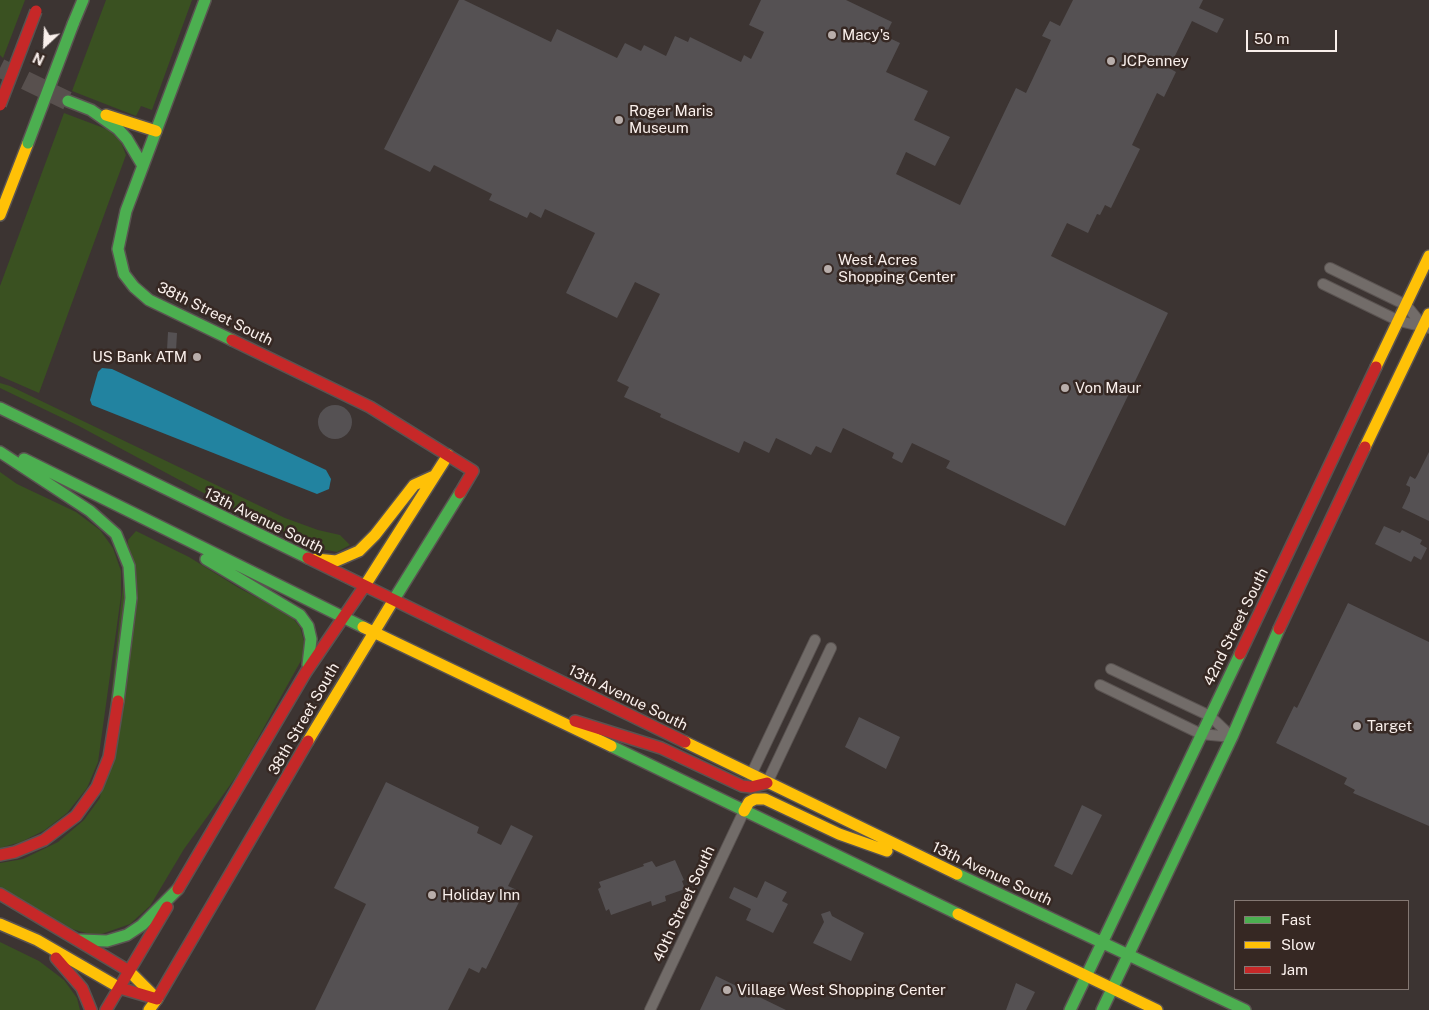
<!DOCTYPE html>
<style>
body{margin:0}
#map{position:relative;width:1429px;height:1010px;overflow:hidden;background:#3c3432;font-family:"Public Sans",sans-serif}
canvas{display:block}
.legend{position:absolute;left:1234px;top:900px;width:175px;height:90px;box-sizing:border-box;background:#362823;border:1px solid #847873;margin:0;padding:6px 9px;list-style:none;font-size:15px;color:#faf0ec}
.legend li{display:flex;align-items:center;gap:10px;height:25px}
.legend b{width:25px;border:1px solid #847873}
.north{position:absolute;left:20px;top:20px;width:50px;height:50px;-webkit-text-stroke:4px #362823;paint-order:stroke;rotate:205deg;font-size:14px;font-weight:700;line-height:20px;text-align:center;color:#faf0ec}
.north::after{content:'';display:block;margin:auto;width:18px;height:22px;background:#faf0ec;clip-path:polygon(50% 0,100% 100%,50% 72%,0 100%)}
.scale{position:absolute;left:1246px;top:30px;width:91px;height:22px;box-sizing:border-box;border:2px solid #faf0ec;border-top:0;padding-left:6px;font-size:15px;line-height:18px;white-space:nowrap;color:#faf0ec;-webkit-text-stroke:4px #362823;paint-order:stroke}
</style>
<div id="map">
<canvas width="1429" height="1010"></canvas>
<ul class="legend">
<li><b style="height:6px;background:#4caf50"></b>Fast</li>
<li><b style="height:6px;background:#ffc107"></b>Slow</li>
<li><b style="height:6px;background:#c62828"></b>Jam</li>
</ul>
<div class="north">N</div>
<div class="scale">50 m</div>
</div>
<script>
const ctx = document.querySelector('canvas').getContext('2d');
ctx.lineJoin = 'round';
function fill(path, color) { ctx.fillStyle = color; ctx.fill(path, 'evenodd'); }
const poly = rows => new Path2D(rows.map(r => 'M' + r).join(''));
function stroke(path, color, width, dash) { ctx.strokeStyle = color; ctx.lineWidth = width; ctx.lineCap = dash ? 'butt' : 'round'; ctx.setLineDash(dash || []); ctx.stroke(path); }
function drawText(font, color, halo, rows, align = 'center') {
  ctx.font = font + ' "Public Sans",sans-serif'; ctx.lineWidth = 5; ctx.setLineDash([]); ctx.textBaseline = 'middle'; ctx.strokeStyle = halo; ctx.fillStyle = color; for (const [text, x, y, turn = 0] of rows) {
    ctx.save(); ctx.translate(x, y); ctx.rotate((+turn || 0) * Math.PI / 180); ctx.textAlign = isNaN(turn) ? turn : align; if (halo) ctx.strokeText(text, 0, 0); ctx.fillText(text, 0, 0); ctx.restore();
  }
}
const green = poly([
 [0,0,25,0,3,58,0,55],
 [106,0,192,0,152,110,141,106,136,116,72,91],
 [64,113,109,130,121,142,126,155,39,393,0,376,0,286],
 [0,383,10,386,285,518,318,530,340,535,350,545,337,552,317,548,226,505,77,425,0,388],
 [0,472,17,484,76,512,100,530,113,548,121,571,121,596,98,762,87,788,67,813,45,830,21,842,0,848],
 [136,531,189,557,239,588,291,616,300,627,304,641,303,657,238,774,184,849,150,906,130,924,96,936,72,929,0,887,0,863,23,859,58,842,84,820,100,798,128,540],
 [0,942,39,961,64,980,77,998,80,1010,0,1010]
]);
const water = poly([
 [102,368,112,369,326,470,331,479,329,489,317,494,92,405,90,400,98,372]
]);
const building = poly([
 [459,0,464,0,551,42,557,29,617,58,625,43,641,51,644,45,666,56,675,36,688,42,690,37,741,62,744,55,751,59,764,32,749,25,761,0,846,0,892,22,885,36,900,43,886,72,928,91,914,120,950,137,935,166,906,152,896,174,960,205,1016,88,1026,93,1051,40,1042,36,1050,21,1060,26,1073,0,1203,0,1199,8,1224,19,1217,33,1192,21,1169,68,1176,72,1164,97,1157,93,1132,145,1140,149,1111,208,1105,205,1100,215,1097,214,1088,233,1067,223,1051,256,1168,313,1065,526,946,468,950,461,912,443,902,463,892,458,894,453,843,428,831,453,816,446,811,455,776,438,769,453,744,441,739,453,660,417,661,414,624,397,629,387,617,381,660,294,635,282,617,318,566,293,595,233,545,209,541,218,530,212,527,218,489,200,492,194,434,165,430,172,384,149],
 [168,332,177,333,176,351,167,350],
 '318 422a17 17 0 1 1 34 0a17 17 0 1 1-34 0Z',
 [1429,452,1429,521,1402,508,1410,491,1410,487,1406,485,1410,476,1415,479,1417,476],
 [1384,526,1400,533,1402,530,1422,540,1420,544,1427,548,1421,560,1414,556,1411,562,1375,544],
 [1348,603,1429,642,1429,826,1353,793,1355,790,1344,784,1347,778,1276,743,1294,706,1297,708],
 [859,717,900,737,886,769,845,747],
 [386,782,479,827,477,833,501,845,511,825,533,836,508,886,519,891,516,898,520,900,486,969,482,967,479,973,469,968,448,1010,315,1010,366,904,334,888],
 [1082,805,1102,815,1072,875,1054,866],
 [675,860,684,880,682,881,685,889,665,896,666,901,652,906,651,901,611,915,609,909,606,911,598,889,601,887,599,882,644,866,643,864,652,861,656,867],
 [765,881,787,892,782,901,788,904,773,933,746,920,751,909,729,898,734,887,757,898],
 [830,911,832,916,864,933,851,961,813,943,824,922,821,914],
 [716,976,786,1010,700,1010],
 [1016,983,1035,992,1026,1010,1006,1010]
]);
const highwayTunnel = poly([
 [0,68,68,101]
]);
const street = poly([
 [1330,268,1406,305,1423,326],
 [1323,284,1399,321,1429,328],
 [1111,669,1210,716,1232,737],
 [1100,685,1201,734,1232,737],
 [751,775,815,640],
 [767,783,831,648],
 [650,1010,744,811]
]);
const fast = poly([
 [205,0,126,211,118,249,124,274,134,287,149,300,232,340],
 [73,24,83,0],
 [68,101,91,110,118,129,127,139,143,166],
 [0,408,308,558],
 [0,452,90,511,116,534,129,566,131,598,118,701],
 [24,459,363,627],
 [206,559,300,615,308,626,311,639,308,665],
 [393,601,460,493],
 [611,746,958,914],
 [957,874,1245,1010],
 [80,940,107,941,127,935,142,925,178,889],
 [1070,1010,1240,654],
 [1102,1010,1232,737,1279,629]
]);
const slow = poly([
 [106,115,156,131],
 [0,215,28,143],
 [1376,367,1429,256],
 [1365,447,1429,314],
 [316,559,336,561,359,551,375,535,414,485,434,476],
 [364,587,448,455],
 [363,627,611,746],
 [308,741,393,601],
 [685,742,957,874],
 [744,811,749,802,755,799,765,799,839,834,887,851],
 [958,914,1157,1010],
 [0,924,37,940,120,988],
 [129,971,157,999,149,1010]
]);
const jam = poly([
 [232,340,370,407,473,471,460,493],
 [308,558,685,742],
 [1279,629,1365,447],
 [1240,654,1376,367],
 [575,721,661,748,742,786,751,787,767,783],
 [0,855,15,852,44,840,76,816,97,787,109,757,118,701],
 [178,889,306,672,364,587],
 [0,894,129,971],
 [56,958,82,988,91,1010],
 [120,988,157,999,308,741],
 [106,1010,167,907]
]);
const fastBridge = poly([
 [28,143,73,24]
]);
const jamBridge = poly([
 [0,105,36,11]
]);
const markers = [
 [832,35,5,"#b8aeab"],
 [1111,61,5,"#b8aeab"],
 [619,120,5,"#b8aeab"],
 [828,269,5,"#b8aeab"],
 [197,357,5,"#b8aeab"],
 [1065,388,5,"#b8aeab"],
 [1357,726,5,"#b8aeab"],
 [432,895,5,"#b8aeab"],
 [727,990,5,"#b8aeab"]
];
const poiNames = [
 ["Macy's",842,35],
 ["JCPenney",1121,61],
 ["Roger Maris",629,111],
 ["Museum",629,128],
 ["West Acres",838,260],
 ["Shopping Center",838,277],
 ["US Bank ATM",187,357,"right"],
 ["Von Maur",1075,388],
 ["Target",1367,726],
 ["Holiday Inn",442,895],
 ["Village West Shopping Center",737,990]
];
const streetNames = [
 ["38th Street South",215,314,26],
 ["13th Avenue South",264,521,26],
 ["42nd Street South",1236,627,-64],
 ["13th Avenue South",628,698,26],
 ["38th Street South",304,719,-60],
 ["13th Avenue South",992,874,25],
 ["40th Street South",684,904,-65]
];
fill(green, '#3a5121');
fill(water, '#2283a0');
fill(building, '#555153');
stroke(highwayTunnel, '#58504e', 19, [19, 9]);
stroke(street, '#5a5351', 12);
stroke(fast, '#5a5351', 14);
stroke(slow, '#5a5351', 14);
stroke(jam, '#5a5351', 14);
stroke(street, '#726c69', 10);
stroke(fast, '#4caf50', 11);
stroke(slow, '#ffc107', 11);
stroke(jam, '#c62828', 11);
stroke(fastBridge, '#5a5351', 14, []);
stroke(jamBridge, '#5a5351', 14, []);
stroke(fastBridge, '#4caf50', 11);
stroke(jamBridge, '#c62828', 11);
for (const [x, y, r, color] of markers) { const dot = new Path2D(); dot.arc(x, y, r, 0, 2 * Math.PI); ctx.fillStyle = color; ctx.fill(dot); stroke(dot, '#362823', 2); }
drawText('15px', '#faf0ec', '#362823', poiNames, 'left');
drawText('15px', '#faf0ec', '#362823', streetNames);
</script>
